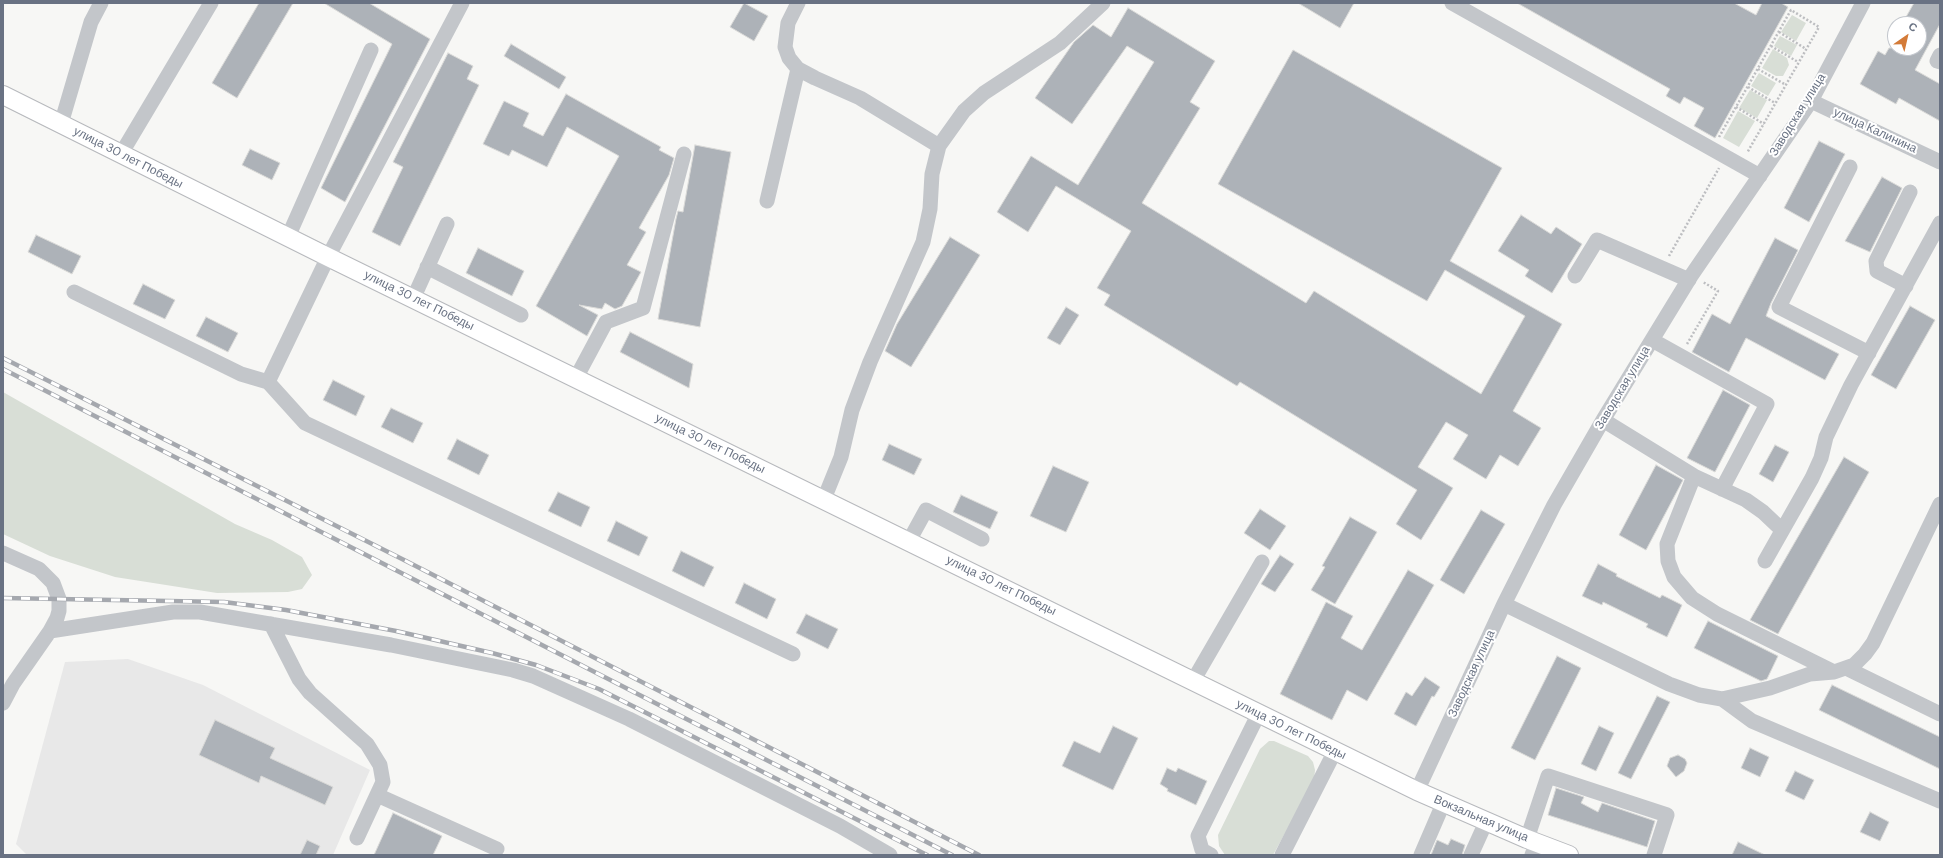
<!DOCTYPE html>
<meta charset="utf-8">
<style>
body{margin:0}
#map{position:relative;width:1943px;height:858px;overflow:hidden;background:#f7f7f5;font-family:"DM Sans",sans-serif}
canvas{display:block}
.frame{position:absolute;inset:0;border:4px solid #697283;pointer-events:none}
.north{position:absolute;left:1887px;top:16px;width:40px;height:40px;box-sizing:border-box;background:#fff;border:1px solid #c3c7cd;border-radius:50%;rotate:34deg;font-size:11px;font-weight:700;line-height:16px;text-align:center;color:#697283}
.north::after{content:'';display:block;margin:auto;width:14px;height:18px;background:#d47b38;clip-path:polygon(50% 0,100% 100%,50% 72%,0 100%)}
</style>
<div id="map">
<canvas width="1943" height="858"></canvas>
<div class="frame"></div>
<div class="north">С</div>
</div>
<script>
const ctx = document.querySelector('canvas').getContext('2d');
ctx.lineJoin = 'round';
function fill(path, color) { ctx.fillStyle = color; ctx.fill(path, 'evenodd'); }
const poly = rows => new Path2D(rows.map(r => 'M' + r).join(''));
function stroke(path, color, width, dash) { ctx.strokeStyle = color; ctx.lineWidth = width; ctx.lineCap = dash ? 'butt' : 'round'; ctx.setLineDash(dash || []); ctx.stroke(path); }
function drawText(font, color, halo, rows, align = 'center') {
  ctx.font = font + ' "DM Sans",sans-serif'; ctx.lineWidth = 4; ctx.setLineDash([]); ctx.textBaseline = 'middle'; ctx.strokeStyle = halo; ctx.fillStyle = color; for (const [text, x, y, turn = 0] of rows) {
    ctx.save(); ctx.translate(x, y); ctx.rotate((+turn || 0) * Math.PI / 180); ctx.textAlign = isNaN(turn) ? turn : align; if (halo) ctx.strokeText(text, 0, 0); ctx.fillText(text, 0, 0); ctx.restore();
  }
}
const built = poly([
 [128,659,203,685,370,770,333,855,27,855,16,844,65,662]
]);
const green = poly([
 [1792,15,1806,23,1796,41,1781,32],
 [1780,36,1797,45,1791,56,1774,46],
 [1773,49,1787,58,1789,65,1783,76,1776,76,1762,68],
 [1759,73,1776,83,1768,96,1751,86],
 [1750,90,1767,100,1757,118,1739,108],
 [1738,111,1755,121,1739,147,1723,138],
 [3,392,235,524,272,540,302,557,312,575,302,589,288,592,217,593,115,577,50,556,3,534],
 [1269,741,1274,741,1308,756,1313,762,1315,770,1314,781,1273,855,1225,855,1219,846,1218,835,1260,749]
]);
const building = poly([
 [259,3,293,3,237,98,212,83,259,3],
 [324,3,369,3,430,39,345,202,321,188,392,44,324,3],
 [744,3,768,16,754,41,730,27,744,3],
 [1298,3,1354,3,1340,28,1298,3],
 [1517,3,1734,3,1756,15,1762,3,1781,3,1788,7,1715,138,1694,126,1704,108,1684,97,1680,104,1666,96,1670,89,1517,3],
 [1914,3,1940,3,1940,24,1915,70,1940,84,1940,121,1899,98,1896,104,1860,84,1878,51,1885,55,1889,48,1919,48,1919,24,1902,24,1914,3],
 [1128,8,1215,61,1190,102,1200,108,1142,203,1306,303,1314,291,1481,394,1525,316,1445,270,1427,301,1218,184,1293,50,1502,168,1450,261,1562,324,1513,411,1541,428,1518,466,1500,455,1486,479,1453,459,1468,435,1446,422,1418,467,1453,488,1421,540,1396,524,1417,490,1240,382,1237,386,1104,305,1110,295,1097,288,1131,231,1056,186,1028,232,997,212,1031,156,1078,185,1154,62,1127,46,1072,124,1035,98,1074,42,1093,25,1111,37,1128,8],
 [511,44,566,77,559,89,504,56,511,44],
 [448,53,473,66,467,79,479,85,400,246,372,232,403,167,393,162,448,53],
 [566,94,661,147,659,150,674,158,669,175,639,228,646,232,627,265,641,272,622,306,615,309,605,303,602,309,579,305,598,315,587,336,536,306,619,156,567,127,547,167,512,150,509,156,483,144,504,101,529,113,523,126,543,136,566,94],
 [1819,141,1845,154,1809,222,1784,208,1819,141],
 [695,145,731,152,700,327,658,319,676,219,678,211,683,212,695,145],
 [250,149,280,163,272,180,242,165,250,149],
 [1882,177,1902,188,1870,252,1845,241,1882,177],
 [1521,215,1551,234,1556,227,1582,244,1552,293,1525,276,1529,270,1498,251,1521,215],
 [36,235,81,256,72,274,28,252,36,235],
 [950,237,980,255,911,367,885,351,897,324,950,237],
 [1775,238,1798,250,1771,303,1766,316,1839,354,1825,380,1746,338,1729,372,1692,352,1712,314,1730,324,1775,238],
 [478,248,524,271,512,296,466,273,478,248],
 [143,284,175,300,165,319,133,304,143,284],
 [1910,306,1935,320,1896,389,1871,375,1910,306],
 [1066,307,1079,315,1060,345,1047,338,1066,307],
 [206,317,238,333,228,352,196,336,206,317],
 [630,332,693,364,689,388,620,352,630,332],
 [333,380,365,396,356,416,323,400,333,380],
 [1723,390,1750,405,1715,472,1687,458,1723,390],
 [391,408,423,423,413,443,381,427,391,408],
 [457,439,489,455,479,475,447,459,457,439],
 [889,444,922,459,914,475,882,460,889,444],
 [1775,445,1789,452,1773,482,1759,474,1775,445],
 [1844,457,1869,472,1778,634,1750,620,1844,457],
 [1656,465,1683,480,1646,550,1619,535,1656,465],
 [1053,466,1089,482,1066,532,1030,516,1053,466],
 [558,492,590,507,581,527,548,511,558,492],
 [961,495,998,512,990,529,953,512,961,495],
 [1260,509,1286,526,1270,550,1244,533,1260,509],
 [1481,510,1505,524,1464,594,1440,580,1481,510],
 [1350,517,1377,532,1335,604,1311,590,1325,567,1322,566,1350,517],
 [616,521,648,537,639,556,607,541,616,521],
 [681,551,714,567,704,587,672,571,681,551],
 [1280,555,1294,564,1275,592,1261,584,1280,555],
 [1598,564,1617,574,1616,576,1660,598,1662,595,1682,605,1667,637,1646,627,1648,624,1603,602,1602,605,1582,596,1598,564],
 [1408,570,1434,585,1367,701,1347,690,1332,720,1280,694,1326,602,1353,616,1341,638,1362,650,1408,570],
 [744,583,776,599,767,619,735,603,744,583],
 [806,614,838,629,828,649,796,633,806,614],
 [1708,621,1778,656,1767,679,1761,681,1694,648,1708,621],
 [1557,656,1581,668,1535,760,1511,748,1557,656],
 [1425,677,1440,687,1434,697,1432,696,1416,726,1394,714,1406,692,1412,696,1425,677],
 [1832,685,1940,737,1940,769,1819,710,1832,685],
 [1657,696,1670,702,1631,779,1618,773,1657,696],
 [215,720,275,748,270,758,333,787,325,805,261,776,259,783,199,755,215,720],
 [1113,726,1138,738,1113,790,1062,766,1074,741,1100,753,1113,726],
 [1599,726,1614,733,1596,771,1581,764,1599,726],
 [1750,748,1769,757,1760,777,1741,768,1750,748],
 [1678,755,1685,759,1687,763,1684,771,1676,777,1667,766,1670,758,1678,755],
 [1167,768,1176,772,1178,768,1207,781,1196,805,1167,791,1168,789,1160,784,1167,768],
 [1795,771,1814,780,1804,800,1785,791,1795,771],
 [1556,788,1584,797,1581,803,1598,812,1602,803,1655,821,1647,847,1548,815,1556,788],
 [1870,812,1889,822,1880,841,1860,832,1870,812],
 [393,813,442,836,433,855,374,855,393,813],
 [1451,839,1465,845,1462,855,1431,855,1437,840,1448,845,1451,839],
 [307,840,320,846,316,855,300,855,307,840],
 [1738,842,1765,855,1732,855,1738,842]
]);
const path = poly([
 [1779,32,1806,49],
 [1771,46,1798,62],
 [1758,69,1786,85],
 [1748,87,1775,103],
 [1736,107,1764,124],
 [1719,137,1791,10,1819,27,1747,153],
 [1669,256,1719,168],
 [1687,344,1718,291,1703,282]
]);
const minor = poly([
 [462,3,328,257,268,382,305,423,793,654],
 [798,3,788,23,785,47,789,58,798,69,815,78,860,98,939,146],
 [1452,3,1760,176],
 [1940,55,1937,61,1940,62],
 [1811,101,1940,162],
 [61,124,91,22,101,3],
 [121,154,211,3],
 [1850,167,1779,307,1869,353],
 [767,201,798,69],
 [288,237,371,50],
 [427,267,521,315],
 [1575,276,1597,240,1689,280],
 [1906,286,1877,271,1876,261,1910,192],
 [74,292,241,374,268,382],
 [413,299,447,224],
 [1652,340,1767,404,1722,489],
 [576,378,606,322,643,308,684,154],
 [1603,420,1694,476,1746,500,1763,512,1782,530],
 [1694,476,1667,544,1668,561,1674,577,1692,598,1717,614,1834,672],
 [824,499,841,457,852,410,870,362,923,242,930,209,932,174,939,146,964,111,984,93,1060,43,1103,3],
 [909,541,926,510,982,539],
 [3,553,39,569,53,583,59,599,59,611,57,618,50,631,13,684,3,703],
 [1765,561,1812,478,1821,458,1826,437,1851,385,1940,223],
 [1504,604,1669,684,1699,695,1722,699,1770,688,1810,674,1834,672,1854,665,1865,654,1873,643,1940,504],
 [271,624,299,679,310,693,367,744,380,765,383,782,357,838],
 [50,631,173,612,200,612,391,645,513,670,533,676,629,719,840,826,890,855],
 [1846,668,1940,714],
 [1193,681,1262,562],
 [1722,699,1752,721,1940,801],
 [1417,791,1504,604,1554,505,1603,420,1691,276,1811,101,1863,3],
 [377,795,497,849],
 [1527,839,1548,776,1667,815,1654,855],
 [1211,855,1202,850,1198,836,1259,713],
 [1282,855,1335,751],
 [1421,855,1443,804],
 [1471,855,1486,822],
 [1532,855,1537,843]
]);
const major = poly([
 [3,95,328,257,1417,791,1527,839,1569,855]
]);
const rail = poly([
 [3,358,406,561,979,855],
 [3,369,952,855],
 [3,598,224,602,286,610,396,631,492,653,536,665,599,689,927,855]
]);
const streetNames = [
 ["Заводская улица",1798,115,-58],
 ["улица Калинина",1875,131,25],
 ["улица 30 лет Победы",128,158,27],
 ["улица 30 лет Победы",419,301,26],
 ["Заводская улица",1623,388,-59],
 ["улица 30 лет Победы",710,444,26],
 ["улица 30 лет Победы",1001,586,26],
 ["Заводская улица",1472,674,-65],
 ["улица 30 лет Победы",1291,730,26],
 ["Вокзальная улица",1481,819,23]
];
fill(built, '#e8e8e8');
fill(green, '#d8ded6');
fill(building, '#adb2b8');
stroke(building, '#d9d9d7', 1);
stroke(major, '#b7b9bd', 20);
stroke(path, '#bdbec1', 2.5, [2, 2]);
stroke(minor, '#c3c6ca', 15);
stroke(major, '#fff', 18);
stroke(rail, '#a5a8ae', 4.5);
stroke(rail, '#fff', 3, [9]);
drawText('12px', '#697283', '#fff', streetNames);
</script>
